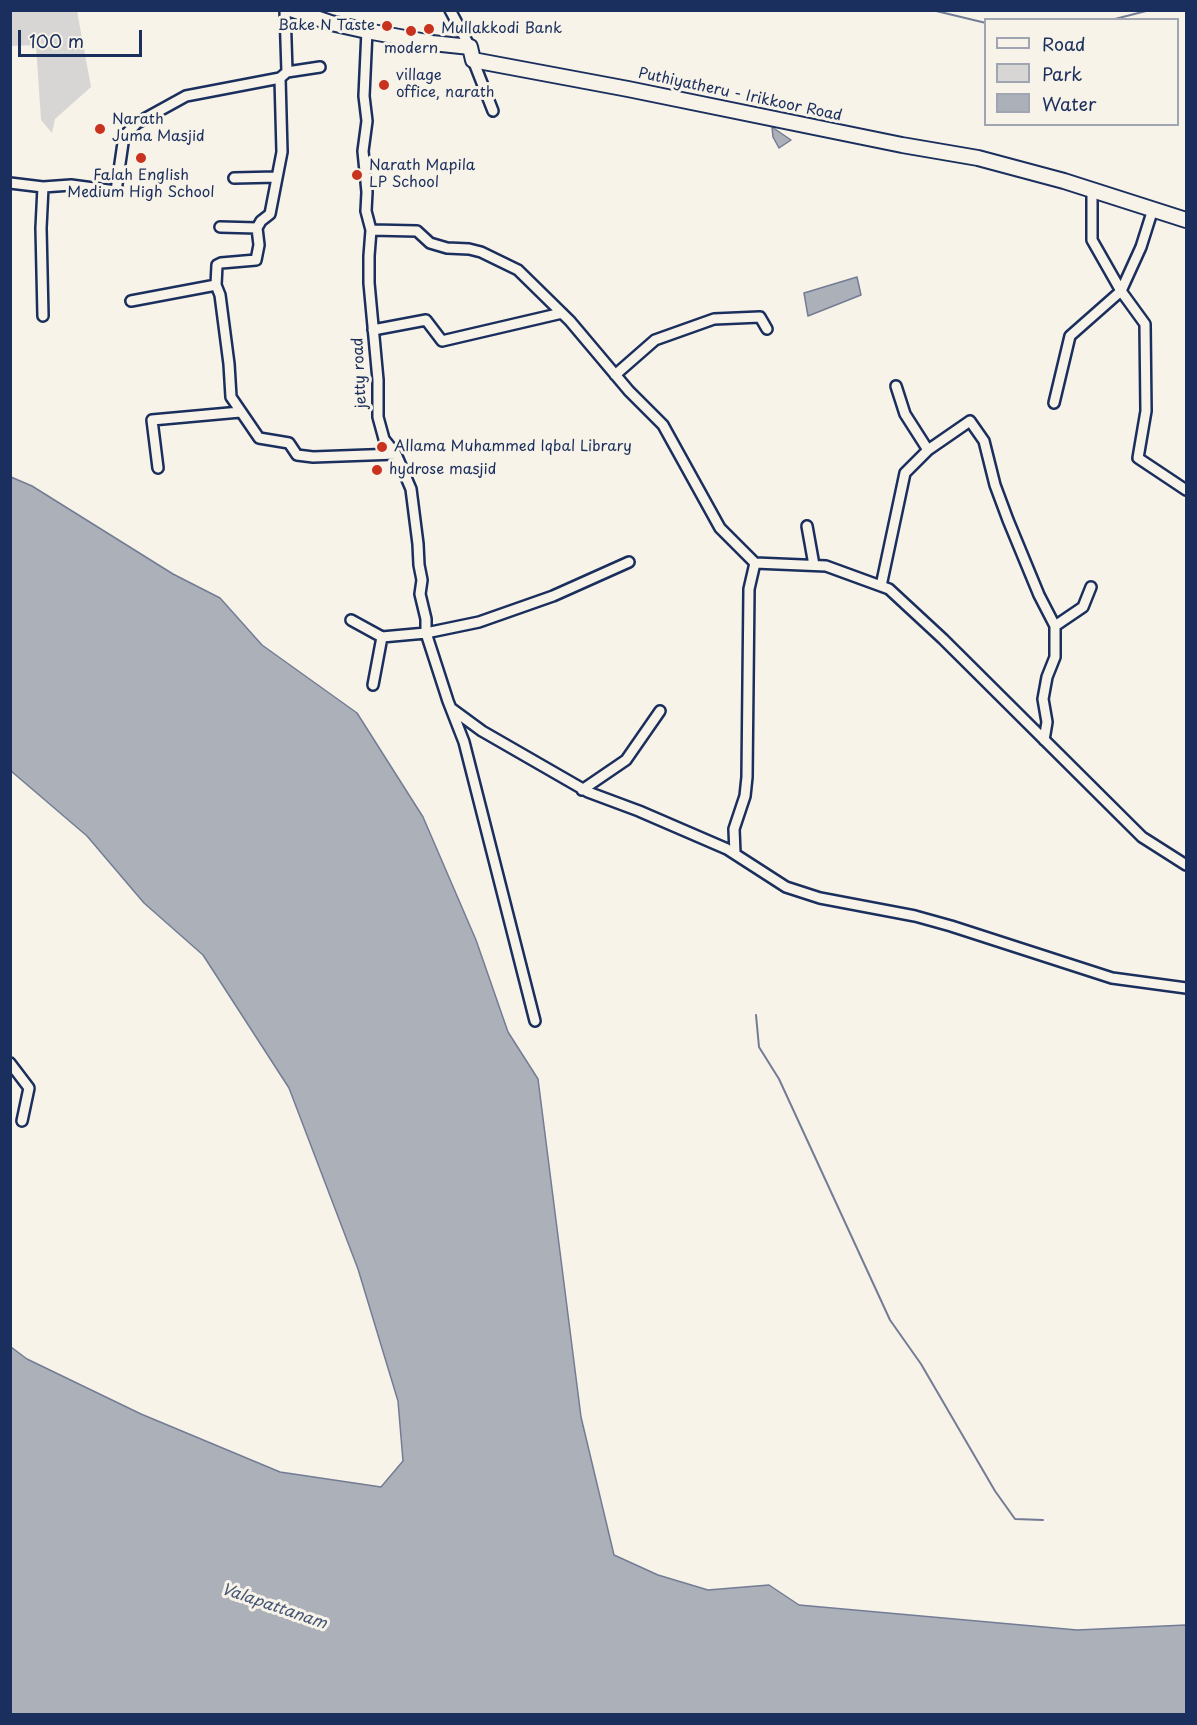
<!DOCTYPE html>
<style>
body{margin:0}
#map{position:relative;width:1197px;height:1725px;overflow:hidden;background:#f7f3e8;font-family:"Playpen Sans",sans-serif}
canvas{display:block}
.frame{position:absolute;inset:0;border:12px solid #1b2f5e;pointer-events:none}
.legend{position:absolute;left:984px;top:18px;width:195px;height:108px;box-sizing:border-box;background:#f7f3e8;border:2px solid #9fa5b1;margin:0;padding:8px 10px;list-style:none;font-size:18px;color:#1b2f5e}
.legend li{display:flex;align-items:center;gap:12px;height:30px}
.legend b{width:30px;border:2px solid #9fa5b1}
.scale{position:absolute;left:18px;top:30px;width:124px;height:27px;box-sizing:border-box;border:3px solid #1b2f5e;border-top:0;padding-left:8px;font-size:18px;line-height:21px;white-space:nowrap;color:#1b2f5e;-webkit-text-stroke:4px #f7f3e8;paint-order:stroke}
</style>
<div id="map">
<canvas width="1197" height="1725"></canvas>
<div class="frame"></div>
<ul class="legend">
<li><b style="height:8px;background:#f7f3e8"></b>Road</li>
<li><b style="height:16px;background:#d7d6d4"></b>Park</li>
<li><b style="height:16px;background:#acb0b9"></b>Water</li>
</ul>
<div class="scale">100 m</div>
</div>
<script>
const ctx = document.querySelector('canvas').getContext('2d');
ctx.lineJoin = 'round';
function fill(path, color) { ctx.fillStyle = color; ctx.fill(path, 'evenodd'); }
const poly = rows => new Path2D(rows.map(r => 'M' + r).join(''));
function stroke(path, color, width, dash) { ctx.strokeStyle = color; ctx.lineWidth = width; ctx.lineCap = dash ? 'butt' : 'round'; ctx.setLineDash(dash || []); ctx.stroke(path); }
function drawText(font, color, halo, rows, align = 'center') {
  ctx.font = font + ' "Playpen Sans",sans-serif'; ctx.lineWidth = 6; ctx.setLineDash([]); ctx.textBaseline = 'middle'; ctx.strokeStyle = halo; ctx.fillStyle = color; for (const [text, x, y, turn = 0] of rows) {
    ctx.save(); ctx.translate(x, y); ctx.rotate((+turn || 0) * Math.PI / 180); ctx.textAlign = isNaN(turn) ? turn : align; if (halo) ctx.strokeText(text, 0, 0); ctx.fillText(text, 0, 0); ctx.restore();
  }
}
const green = poly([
 [10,11,77,11,91,87,55,119,52,133,41,120,36,45,11,46]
]);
const water = poly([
 [772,127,791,140,779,148,773,137,772,127],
 [857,277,861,295,808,316,804,293,857,277],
 [11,477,32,486,173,574,220,598,262,645,357,713,423,817,476,940,508,1032,538,1079,581,1417,614,1555,658,1575,708,1590,769,1585,799,1605,1077,1630,1186,1625,1186,1714,11,1714,11,1347,27,1359,141,1414,280,1472,381,1487,403,1461,398,1401,358,1269,289,1088,203,955,144,903,87,836,11,771,11,477]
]);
const stream = poly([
 [932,10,986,23],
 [1111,20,1150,10],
 [756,1015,759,1047,779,1079,890,1320,921,1364,995,1491,1015,1519,1043,1520]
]);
const street = poly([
 [285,10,287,72,280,78,282,152,270,214,261,221,257,228,259,245,256,260,221,263,217,265,216,285,220,295,229,364,231,397,259,438,289,443,297,455,313,457,396,454],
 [450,10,470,47],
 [367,31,364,96,367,121,363,151,367,192,366,211,371,230,369,256,369,283,378,380,378,417,384,439,396,454,411,489,418,544,419,565,422,580,420,594,426,619,426,633,448,701,464,742,535,1021],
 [473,60,493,111],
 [287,72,320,67],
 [234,178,277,177],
 [10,183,43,187,71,185,116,191,124,136,137,123,186,96,280,78],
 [1092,189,1092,240,1121,291,1145,324,1146,411,1138,458,1186,490],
 [220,227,257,228],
 [371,230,417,231,430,243,447,248,469,249,481,252,518,270,570,321,629,391,663,425,720,528,755,563,826,566,889,589,943,639,1142,837,1186,865],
 [131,301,216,285],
 [43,316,41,228,43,187],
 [373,330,426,320,442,341,562,313],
 [615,375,655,340,714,319,760,317,767,329],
 [896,386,905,414,928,450],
 [1054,403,1070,336,1121,291,1141,247,1153,209],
 [158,468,152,420,240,412],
 [807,526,814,565],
 [881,586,905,473,928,450,970,421,984,441,995,485,1008,520,1039,595,1055,626,1055,657,1047,677,1043,699,1047,722,1044,740],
 [351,620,382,637,426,633,479,622,553,596,629,562],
 [1055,626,1083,607,1091,587],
 [373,685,382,637],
 [452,709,482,731,588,792,639,811,727,849,786,887,820,898,915,916,951,926,1112,978,1186,988],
 [582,790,626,760,660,711],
 [735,854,734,829,745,796,747,777,749,589,755,563],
 [10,1063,29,1088,22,1121]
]);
const secondary = poly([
 [293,10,331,23,367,31,432,43,470,47,473,60,628,89,902,145,978,158,1064,181,1186,220]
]);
const markers = [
 [387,26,6,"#c8321e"],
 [429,29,6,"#c8321e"],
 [411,31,6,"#c8321e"],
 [384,85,6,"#c8321e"],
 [100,129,6,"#c8321e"],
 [141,158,6,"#c8321e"],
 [357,175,6,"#c8321e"],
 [382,447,6,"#c8321e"],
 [377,470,6,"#c8321e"]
];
const poiNames = [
 ["Bake N Taste",375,26,"right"],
 ["Mullakkodi Bank",441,29],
 ["modern",411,49,"center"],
 ["village",396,76],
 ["office, narath",396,93],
 ["Narath",112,120],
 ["Juma Masjid",112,137],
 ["Narath Mapila",369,166],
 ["LP School",369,183],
 ["Falah English",141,176,"center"],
 ["Medium High School",141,193,"center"],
 ["Allama Muhammed Iqbal Library",394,447],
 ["hydrose masjid",389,470]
];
const streetNames = [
 ["Puthiyatheru - Irikkoor Road",740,95,12],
 ["jetty road",360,373,-93]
];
const waterNames = [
 ["Valapattanam",274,1607,19]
];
fill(green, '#d7d6d4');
fill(water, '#acb0b9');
stroke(water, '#727c95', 1.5);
stroke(stream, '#727c95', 2);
stroke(street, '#1b2f5e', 14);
stroke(secondary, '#1b2f5e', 18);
stroke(street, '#f7f3e8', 9);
stroke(secondary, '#f7f3e8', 14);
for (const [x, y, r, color] of markers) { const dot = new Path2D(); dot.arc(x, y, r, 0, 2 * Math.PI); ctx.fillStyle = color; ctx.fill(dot); stroke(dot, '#f7f3e8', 2); }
drawText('15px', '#1b2f5e', '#f7f3e8', poiNames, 'left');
drawText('15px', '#1b2f5e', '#f7f3e8', streetNames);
drawText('italic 16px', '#465679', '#f7f3e8', waterNames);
</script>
